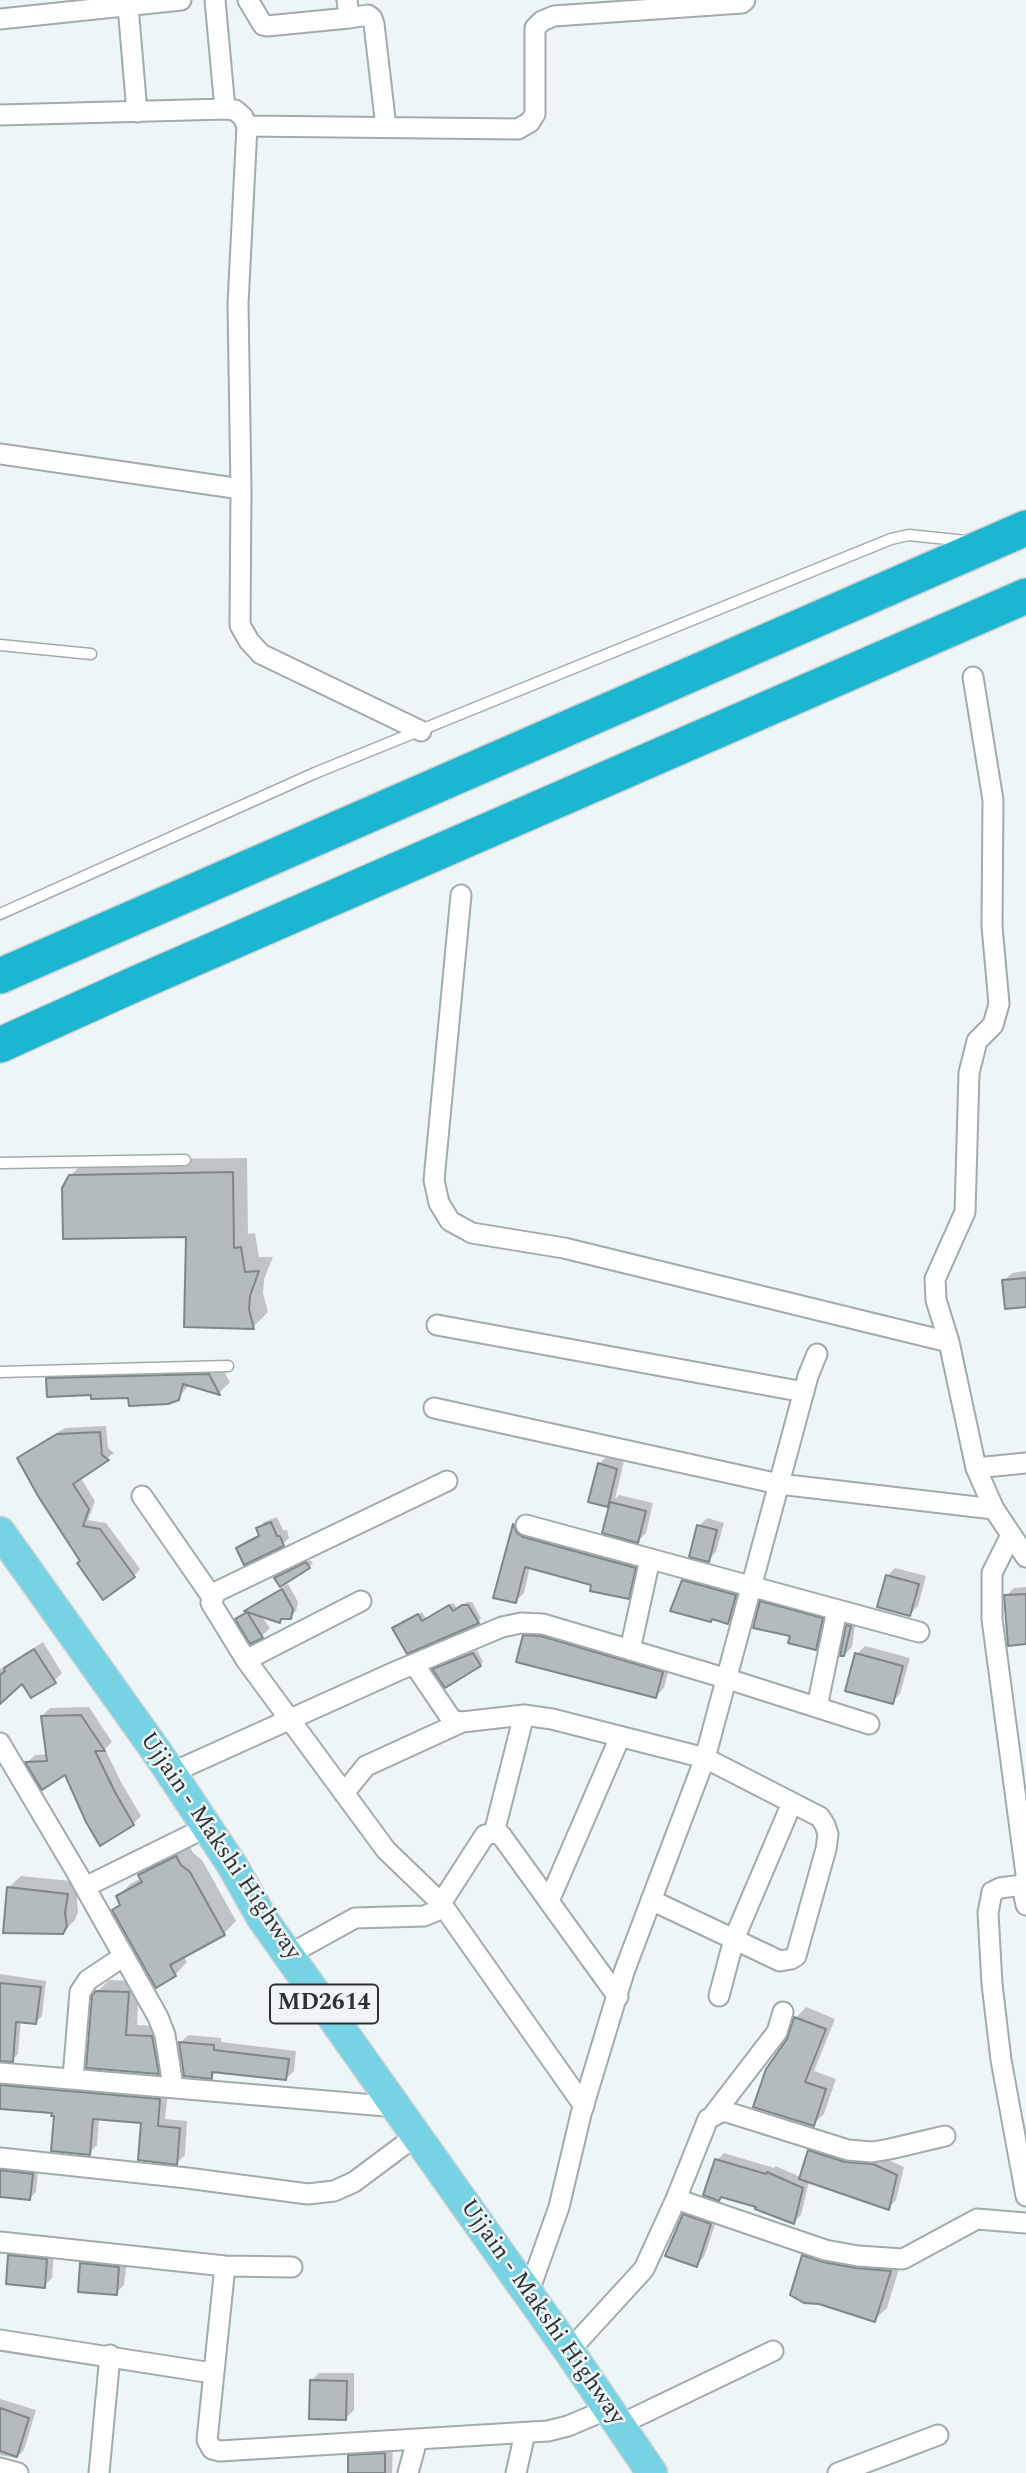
<!DOCTYPE html>
<style>
body{margin:0}
canvas{display:block;background:#edf5f7}
</style>
<canvas width="1026" height="2473"></canvas>
<script>
const ctx = document.querySelector('canvas').getContext('2d');
ctx.lineJoin = 'round';
function fill(path, color) { ctx.fillStyle = color; ctx.fill(path, 'evenodd'); }
const poly = rows => new Path2D(rows.map(r => 'M' + r).join(''));
function stroke(path, color, width, dash) { ctx.strokeStyle = color; ctx.lineWidth = width; ctx.lineCap = dash ? 'butt' : 'round'; ctx.setLineDash(dash || []); ctx.stroke(path); }
function drawText(font, color, halo, rows, align = 'center') {
  ctx.font = font + ' Spectral,serif'; ctx.lineWidth = 5; ctx.setLineDash([]); ctx.textBaseline = 'middle'; ctx.strokeStyle = halo; ctx.fillStyle = color; for (const [text, x, y, turn = 0] of rows) {
    ctx.save(); ctx.translate(x, y); ctx.rotate((+turn || 0) * Math.PI / 180); ctx.textAlign = isNaN(turn) ? turn : align; if (halo) ctx.strokeText(text, 0, 0); ctx.fillText(text, 0, 0); ctx.restore();
  }
}
const shadow = poly([
 [247,1158,248,1234,255,1233,259,1257,273,1257,264,1279,263,1293,268,1312,253,1327,188,1235,70,1176,86,1160],
 [1026,1271,1026,1305,1004,1281,1012,1273],
 [220,1364,230,1382,219,1393,190,1384,178,1398,93,1393,48,1379,58,1368],
 [106,1426,108,1448,114,1453,80,1477,95,1501,88,1520,106,1523,140,1569,134,1576,82,1561,19,1459,25,1452,65,1428],
 [607,1456,624,1461,615,1499,619,1495,653,1503,646,1533,638,1541,604,1532,612,1500,607,1505,599,1464],
 [277,1517,283,1530,287,1530,289,1538,283,1544,238,1548,244,1542,260,1534,258,1529,264,1522],
 [521,1518,643,1560,636,1589,628,1597,593,1584,530,1567,524,1593,516,1601,495,1597,514,1525],
 [707,1518,724,1523,716,1552,708,1560,699,1526],
 [310,1560,313,1563,309,1567,280,1585,276,1578,279,1575],
 [895,1568,926,1576,918,1606,910,1614,887,1576],
 [696,1569,747,1583,740,1610,728,1622,683,1581],
 [288,1584,298,1602,296,1611,290,1617,261,1615,270,1628,262,1636,251,1642,238,1620,252,1605],
 [1026,1587,1026,1642,1006,1596,1014,1588],
 [769,1594,830,1611,824,1640,816,1648,792,1634,761,1602],
 [467,1602,472,1602,481,1618,478,1622,398,1625,422,1612,426,1619,453,1603,457,1608],
 [856,1618,852,1647,844,1655,848,1626],
 [533,1628,670,1665,664,1688,656,1696,525,1636],
 [43,1642,62,1673,54,1681,22,1681,0,1702,0,1669],
 [865,1646,910,1658,900,1694,892,1702,857,1654],
 [477,1650,483,1662,480,1665,435,1670],
 [89,1707,112,1742,105,1749,122,1784,141,1816,133,1824,66,1772,28,1762,35,1755,48,1754,42,1716,50,1708],
 [189,1845,193,1853,202,1860,236,1921,224,1933,183,1956,187,1962,175,1975,114,1910,121,1903,118,1897,130,1884,142,1878,140,1875,152,1863],
 [21,1876,80,1882,77,1899,78,1912,75,1920,62,1933,8,1888],
 [0,1974,46,1981,42,2016,36,2022,21,2020,18,2054,12,2060,0,2060],
 [109,1980,139,1981,137,2025,163,2026,169,2061,158,2072,88,2066,97,1992],
 [806,2007,835,2019,814,2071,836,2079,824,2114,813,2124,789,2040,796,2018],
 [188,2035,221,2038,221,2042,296,2051,294,2071,286,2079,218,2071,211,2077,180,2043],
 [0,2074,168,2092,165,2119,187,2121,185,2155,177,2163,143,2122,99,2118,97,2145,89,2153,53,2111,0,2107],
 [817,2143,882,2157,904,2167,896,2200,888,2208,809,2181,801,2215,794,2222,717,2160,724,2153,774,2168,775,2166,801,2177,809,2151],
 [0,2163,38,2169,36,2192,30,2198,0,2196],
 [692,2207,718,2216,704,2257,696,2265,684,2215],
 [816,2244,902,2259,887,2308,874,2320,804,2256],
 [18,2248,54,2252,52,2278,44,2286,10,2256],
 [90,2256,127,2260,124,2285,116,2293,82,2264],
 [319,2373,354,2373,354,2410,346,2418,311,2381],
 [0,2399,36,2410,24,2450,16,2458,0,2455],
 [393,2446,392,2473,350,2473,350,2456,358,2448]
]);
const building = poly([
 [233,1172,234,1248,241,1247,245,1272,259,1271,250,1296,249,1309,254,1329,184,1327,186,1237,63,1239,62,1188,69,1175,233,1172],
 [1026,1278,1026,1307,1005,1309,1002,1280,1026,1278],
 [209,1374,220,1395,183,1384,179,1400,168,1404,129,1406,128,1398,91,1399,91,1395,47,1397,46,1378,209,1374],
 [100,1432,102,1455,109,1460,73,1484,89,1509,83,1526,100,1529,135,1577,103,1600,77,1563,80,1561,38,1496,17,1458,57,1434,100,1432],
 [598,1463,617,1469,608,1507,588,1502,598,1463],
 [610,1502,646,1511,638,1543,602,1533,610,1502],
 [271,1522,277,1536,280,1536,284,1546,244,1565,236,1548,259,1536,256,1528,271,1522],
 [513,1524,517,1533,523,1537,636,1568,629,1599,590,1591,591,1585,525,1567,516,1603,493,1598,513,1524],
 [697,1525,717,1530,709,1562,689,1557,697,1525],
 [306,1562,310,1568,280,1587,274,1578,306,1562],
 [886,1575,919,1584,910,1616,877,1607,886,1575],
 [682,1580,736,1595,728,1624,712,1619,711,1622,670,1611,682,1580],
 [282,1589,293,1609,291,1619,281,1619,280,1623,244,1611,282,1589],
 [1026,1594,1026,1644,1008,1646,1004,1595,1026,1594],
 [760,1601,823,1618,816,1650,788,1643,790,1636,753,1628,760,1601],
 [449,1605,453,1611,462,1605,468,1605,479,1623,407,1654,392,1628,418,1614,422,1621,449,1605],
 [247,1612,263,1638,250,1644,235,1619,247,1612],
 [846,1625,851,1626,844,1656,840,1656,846,1625],
 [523,1635,541,1636,663,1672,656,1698,516,1662,523,1635],
 [34,1649,56,1683,31,1698,22,1684,0,1704,0,1675,5,1671,4,1668,34,1649],
 [473,1653,481,1666,445,1688,432,1669,473,1653],
 [855,1653,903,1666,893,1704,845,1691,855,1653],
 [81,1715,105,1751,95,1751,115,1792,134,1825,100,1846,86,1822,65,1775,42,1790,25,1762,47,1761,41,1716,81,1715],
 [176,1856,181,1865,190,1872,225,1935,170,1965,176,1976,156,1988,112,1910,120,1905,116,1896,142,1882,138,1875,176,1856],
 [7,1887,68,1894,65,1913,67,1926,63,1934,3,1933,7,1887],
 [0,1983,41,1987,36,2024,16,2022,13,2062,0,2061,0,1983],
 [96,1991,129,1992,126,2035,152,2036,159,2074,86,2068,92,1996,96,1991],
 [794,2017,826,2029,805,2082,826,2089,814,2126,753,2107,766,2069,787,2039,794,2017],
 [179,2042,214,2045,214,2050,289,2059,286,2080,212,2072,212,2079,184,2076,179,2042],
 [0,2085,160,2099,158,2126,180,2128,177,2165,138,2160,141,2123,93,2119,90,2155,51,2151,54,2116,51,2116,52,2113,0,2109,0,2085],
 [808,2150,845,2162,873,2164,897,2175,889,2210,799,2179,808,2150],
 [715,2159,766,2174,767,2172,803,2188,794,2224,755,2209,756,2207,721,2197,719,2201,703,2195,715,2159],
 [0,2170,33,2174,30,2200,0,2197,0,2170],
 [683,2214,711,2224,697,2267,665,2256,683,2214],
 [8,2255,47,2259,45,2288,6,2284,8,2255],
 [802,2255,823,2262,856,2268,891,2271,875,2322,819,2304,804,2303,790,2295,802,2255],
 [80,2263,119,2267,117,2295,78,2292,80,2263],
 [310,2380,347,2381,346,2420,309,2419,310,2380],
 [0,2408,29,2418,17,2457,0,2451,0,2408],
 [385,2453,385,2473,348,2473,348,2455,385,2453]
]);
const service = poly([
 [0,645,91,654],
 [0,914,315,773,891,539,909,535,966,541],
 [0,1163,185,1160],
 [0,1372,228,1366]
]);
const minor = poly([
 [215,0,225,109],
 [248,0,263,25,267,26,349,18],
 [347,0,349,18,368,15,372,18,374,24,386,127],
 [128,6,137,112],
 [0,19,181,0],
 [0,115,225,109,235,110,243,117,247,126,238,304,241,489],
 [247,126,518,129,530,122,535,114,535,28,542,21,554,16,742,3,745,0],
 [0,454,241,489,240,625,249,641,261,654,421,731],
 [973,677,993,800,992,926,999,1004,993,1025,977,1041,969,1073,965,1212,935,1279,936,1300,949,1342,976,1468,994,1509,1026,1557],
 [461,895,434,1180,439,1203,450,1221,472,1233,564,1248,949,1342],
 [437,1325,804,1392],
 [434,1408,779,1484,994,1509],
 [976,1468,1026,1463],
 [447,1481,216,1592,211,1603,246,1660,386,1850,441,1903,584,2106],
 [142,1496,212,1597],
 [526,1525,919,1632],
 [1011,1535,992,1573,992,1619,1026,1874],
 [630,1650,650,1559],
 [246,1660,361,1601],
 [414,1664,452,1720,462,1722,524,1715,552,1719,705,1758,820,1817,825,1825,828,1834,826,1849,796,1956,791,1959,780,1961,651,1900],
 [817,1707,837,1610],
 [0,1743,77,1873,158,2017,165,2035,173,2086],
 [171,1773,397,1671,502,1627,521,1623,543,1624,728,1679,869,1724],
 [344,1793,366,1766,462,1722],
 [494,1833,524,1715],
 [1026,1878,1022,1885,1000,1888,992,1892,988,1913,992,1984,1001,2060,1026,2196],
 [1022,1885,1026,1905],
 [85,1887,207,1827],
 [549,1901,620,1737],
 [290,1954,355,1918,424,1916,436,1911,485,1835,494,1833,501,1835,618,1997],
 [719,1996,734,1939,792,1803],
 [0,2073,397,2107],
 [73,2078,80,1992,88,1980,124,1956],
 [714,2114,777,2032,783,2012],
 [0,2158,187,2178,308,2194,334,2191,354,2182,417,2135],
 [676,2199,708,2119,721,2112,727,2112,848,2150,872,2152,890,2149,945,2136],
 [0,2242,225,2266,292,2267],
 [225,2266,207,2440,212,2449,220,2451,548,2431,568,2426,608,2409],
 [528,2294,559,2207,581,2114,624,1972,705,1758,808,1376,817,1354],
 [0,2340,212,2373],
 [569,2351,644,2269,676,2199,825,2250,858,2256,903,2259,977,2219,1026,2223],
 [619,2425,773,2351],
 [0,2468,18,2473],
 [99,2473,110,2355],
 [408,2473,417,2440],
 [516,2473,525,2433],
 [838,2473,938,2435]
]);
const primary = poly([
 [0,1532,159,1755,232,1865,262,1918,569,2351,652,2473]
]);
const motorway = poly([
 [0,976,1026,528],
 [0,1045,133,985,1026,596]
]);
const shields = [
 [324,2004,108]
];
const shieldNames = [
 ["MD2614",324,2004]
];
const streetNames = [
 ["Ujjain - Makshi Highway",219,1847,56],
 ["Ujjain - Makshi Highway",541,2313,55]
];
fill(shadow, '#0003');
fill(building, '#b3bbbd');
stroke(building, '#7e8687', 2);
stroke(service, '#a2aaac', 13);
stroke(minor, '#a2aaac', 23);
stroke(primary, '#d1d2d2', 33);
stroke(motorway, '#d1d2d2', 38);
stroke(service, '#fff', 10);
stroke(minor, '#fff', 19);
stroke(primary, '#77d3e4', 30);
stroke(motorway, '#1cb5d2', 35);
for (const [x, y, w] of shields) { const box = new Path2D(); box.roundRect(x - w / 2, y - 19.5, w, 39, 5); ctx.fillStyle = '#edf5f7'; ctx.fill(box); stroke(box, '#2e3132', 2); }
drawText('bold 23px', '#2e3132', null, shieldNames);
drawText('24px', '#2e3132', '#edf5f7', streetNames);
</script>
